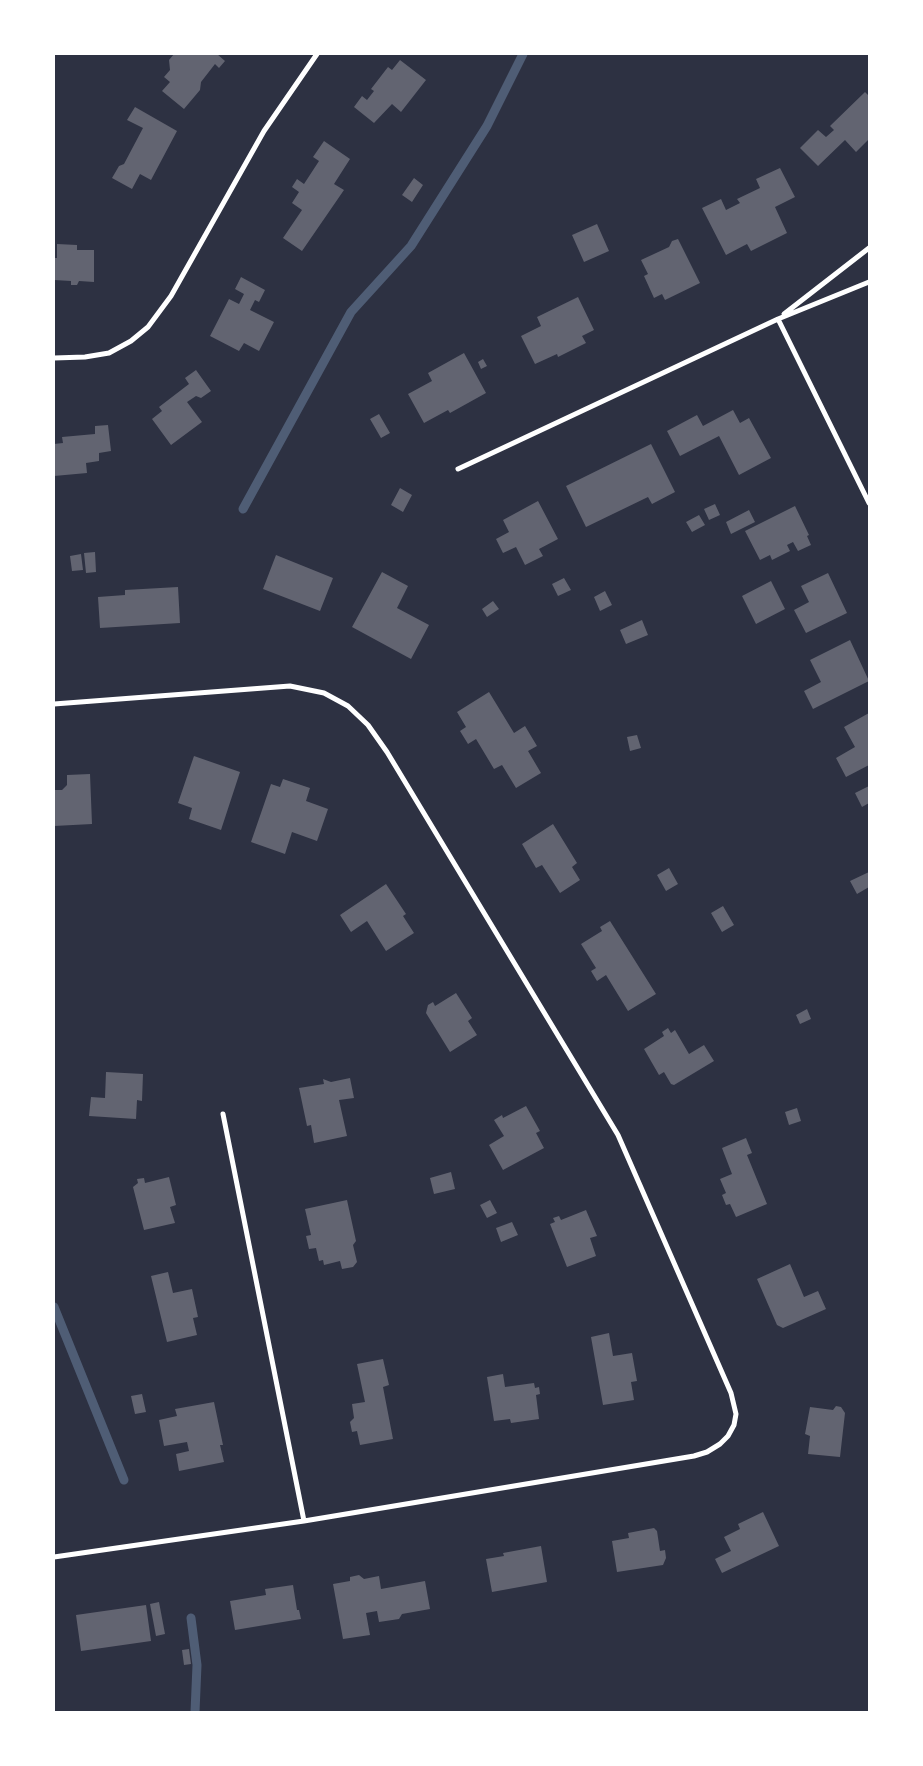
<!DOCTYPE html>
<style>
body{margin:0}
#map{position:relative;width:923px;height:1766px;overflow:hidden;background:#2d3142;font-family:"Nunito Sans",sans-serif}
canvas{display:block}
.frame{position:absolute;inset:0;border:55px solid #fff;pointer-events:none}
</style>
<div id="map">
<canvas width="923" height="1766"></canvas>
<div class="frame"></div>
</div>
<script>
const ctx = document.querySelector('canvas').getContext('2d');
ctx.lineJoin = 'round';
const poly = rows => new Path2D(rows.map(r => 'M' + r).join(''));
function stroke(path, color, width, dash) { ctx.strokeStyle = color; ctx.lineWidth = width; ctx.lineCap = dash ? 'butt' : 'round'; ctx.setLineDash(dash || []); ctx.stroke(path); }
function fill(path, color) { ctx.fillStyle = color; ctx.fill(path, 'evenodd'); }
const stream = poly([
 [243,509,351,312,411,246,487,126,523,54],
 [54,1307,124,1480],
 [191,1618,197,1665,195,1712]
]);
const building = poly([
 [174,54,217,54,225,61,219,68,215,64,201,82,200,90,184,109,162,91,170,82,164,77,170,70,169,60],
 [400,60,426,80,401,112,392,104,374,123,354,107,362,96,367,100,374,91,371,89,388,67,392,70],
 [865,92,869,96,869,139,856,152,845,140,818,166,800,148,818,130,826,137,834,130,830,126],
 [135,107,177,131,151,180,140,174,132,189,112,178,119,166,124,164,143,128,127,120],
 [324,141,350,159,334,184,344,190,302,251,283,238,302,210,292,203,299,192,292,187,297,179,304,184,319,161,313,157],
 [780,168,795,197,775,207,787,233,751,251,747,244,726,255,702,208,721,199,726,210,740,203,737,199,760,188,756,179],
 [414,178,423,185,412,202,402,195],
 [597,224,609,251,584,262,572,235],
 [678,239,700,283,665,300,662,294,654,298,644,276,648,274,641,260,669,247,672,241],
 [57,244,77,245,77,250,94,250,94,282,79,281,77,285,71,285,71,281,54,280,54,258,57,258],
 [241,277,265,290,259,302,255,300,250,310,274,322,259,351,244,343,239,351,210,336,229,299,239,304,244,294,235,289],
 [578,297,594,330,582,336,586,343,558,357,557,354,535,364,521,336,541,326,537,317],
 [464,353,486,393,450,413,448,410,424,423,408,394,432,381,428,373],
 [483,359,487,366,481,369,478,362],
 [196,370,211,391,201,398,196,396,187,402,202,422,171,445,152,419,162,411,159,407,189,384,185,378],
 [733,410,740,423,749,418,771,458,739,475,719,436,680,456,667,431,697,415,703,426],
 [379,414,390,433,381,438,370,419],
 [108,425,111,451,99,453,99,461,86,463,87,473,54,476,54,444,63,443,62,437,95,434,95,426],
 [651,444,675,492,652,504,648,497,586,527,566,486],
 [400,488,412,495,403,512,391,505],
 [538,501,558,539,539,549,543,556,525,565,516,547,503,553,496,539,509,532,503,520],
 [715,504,720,515,709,520,704,509],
 [795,506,809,535,807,536,811,545,798,551,793,542,787,545,790,551,772,560,770,555,760,560,745,531],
 [749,510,755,522,731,534,726,522],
 [699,515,705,525,692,532,686,522],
 [95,552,96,572,86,573,84,553],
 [81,554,83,570,72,571,70,556],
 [276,555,333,578,320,611,263,589],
 [382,572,408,586,397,608,429,625,411,659,352,627],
 [828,573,847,613,806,633,794,610,809,602,801,586],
 [564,578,571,590,558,596,552,584],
 [771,581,785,609,756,624,742,596],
 [178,587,180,623,100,628,98,597,125,595,125,590],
 [605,591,612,605,600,611,594,597],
 [493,601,499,609,487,617,482,609],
 [642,620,648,635,626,644,620,630],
 [850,640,869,681,813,709,804,691,821,682,810,660],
 [489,692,514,733,525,726,537,746,528,751,541,773,516,788,502,765,494,769,476,739,468,744,460,731,466,727,457,712],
 [869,713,869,765,846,777,836,758,855,747,844,727],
 [637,735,641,748,630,751,627,737],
 [194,756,240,772,221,830,189,819,192,808,178,803],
 [90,774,92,824,54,826,54,790,62,790,67,785,67,775],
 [283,779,310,788,306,801,328,809,317,841,292,832,285,854,251,842,271,784,280,787],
 [869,786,869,803,862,807,855,793],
 [553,824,577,863,572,867,580,880,560,893,542,865,536,868,522,844],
 [669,868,678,884,666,891,657,875],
 [869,872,869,887,857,894,850,881],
 [386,884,406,914,403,916,414,933,386,951,367,921,351,932,340,915],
 [723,906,734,925,722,932,711,913],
 [610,921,656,994,628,1011,606,975,597,981,591,971,596,968,581,944,602,931,600,927],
 [456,993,472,1018,468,1021,477,1035,450,1052,426,1013,428,1005,433,1002,435,1006],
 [807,1009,811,1019,800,1024,796,1015],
 [668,1028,671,1033,675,1030,689,1054,704,1045,714,1061,674,1085,671,1084,664,1072,659,1075,644,1049,664,1036,662,1032],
 [106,1072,143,1074,142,1101,137,1100,136,1119,89,1116,91,1097,105,1098],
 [350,1078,354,1098,339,1100,347,1136,314,1143,311,1125,307,1126,299,1088,324,1084,323,1079,331,1082],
 [526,1106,540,1131,536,1133,544,1148,503,1170,489,1145,504,1136,494,1120,502,1115,503,1118],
 [797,1108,801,1121,789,1125,785,1112],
 [746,1138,752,1153,747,1155,767,1204,736,1217,730,1204,726,1205,722,1195,726,1193,720,1179,732,1174,722,1148],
 [451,1172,455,1189,434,1194,430,1178],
 [169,1177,176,1205,170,1207,175,1223,144,1230,133,1187,138,1183,137,1179,144,1178,145,1183],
 [347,1200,356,1241,353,1245,357,1262,353,1267,342,1269,340,1261,324,1265,323,1260,319,1261,316,1248,309,1249,306,1236,311,1235,305,1209],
 [490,1200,497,1213,487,1218,480,1205],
 [586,1210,597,1236,590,1238,596,1256,567,1267,550,1224,555,1222,553,1218,559,1216,561,1220],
 [512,1222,518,1235,501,1242,496,1228],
 [790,1264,804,1297,818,1291,826,1309,783,1328,777,1325,757,1279],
 [168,1272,173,1293,192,1289,198,1317,193,1318,197,1335,167,1342,151,1276],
 [609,1333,613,1356,632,1353,637,1381,631,1382,634,1400,603,1405,591,1337],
 [383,1359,389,1385,383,1387,393,1439,360,1445,357,1431,352,1432,350,1422,354,1418,352,1404,365,1402,357,1364],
 [503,1374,505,1387,534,1383,535,1388,539,1387,540,1394,536,1395,539,1419,511,1423,510,1419,494,1421,487,1377],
 [142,1394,146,1412,135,1414,131,1396],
 [214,1402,223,1445,220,1445,224,1462,179,1471,176,1454,189,1451,187,1442,164,1446,159,1420,177,1416,175,1409],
 [836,1406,841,1407,845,1413,840,1457,808,1454,810,1436,805,1434,810,1407,833,1410],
 [763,1512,779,1546,722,1573,715,1559,731,1551,724,1537,740,1529,738,1524],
 [654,1528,657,1531,660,1551,665,1550,666,1558,663,1565,617,1572,612,1541,629,1538,628,1533],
 [541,1546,547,1582,492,1592,486,1559,504,1556,503,1553],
 [359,1575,364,1579,379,1576,381,1589,425,1581,430,1609,402,1614,399,1619,379,1622,377,1611,366,1613,370,1635,343,1639,333,1584,350,1581,350,1577],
 [293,1585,297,1610,299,1610,301,1619,235,1630,230,1601,266,1595,265,1589],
 [159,1602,165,1634,156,1636,150,1604],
 [146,1605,151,1641,81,1651,76,1615],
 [189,1649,191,1664,184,1665,182,1650]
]);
const minor = poly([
 [784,314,869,248],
 [778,319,869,503],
 [54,358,85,357,109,353,131,341,148,327,171,296,264,131,317,54],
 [458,469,778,319,869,282],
 [54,704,290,686,324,693,348,706,368,725,387,752,618,1135,731,1393,736,1414,734,1425,728,1436,720,1444,707,1452,694,1456,304,1521,54,1557],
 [223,1114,304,1521]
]);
stroke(stream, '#4f5d75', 9);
fill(building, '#626471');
stroke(minor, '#fff', 5);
</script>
